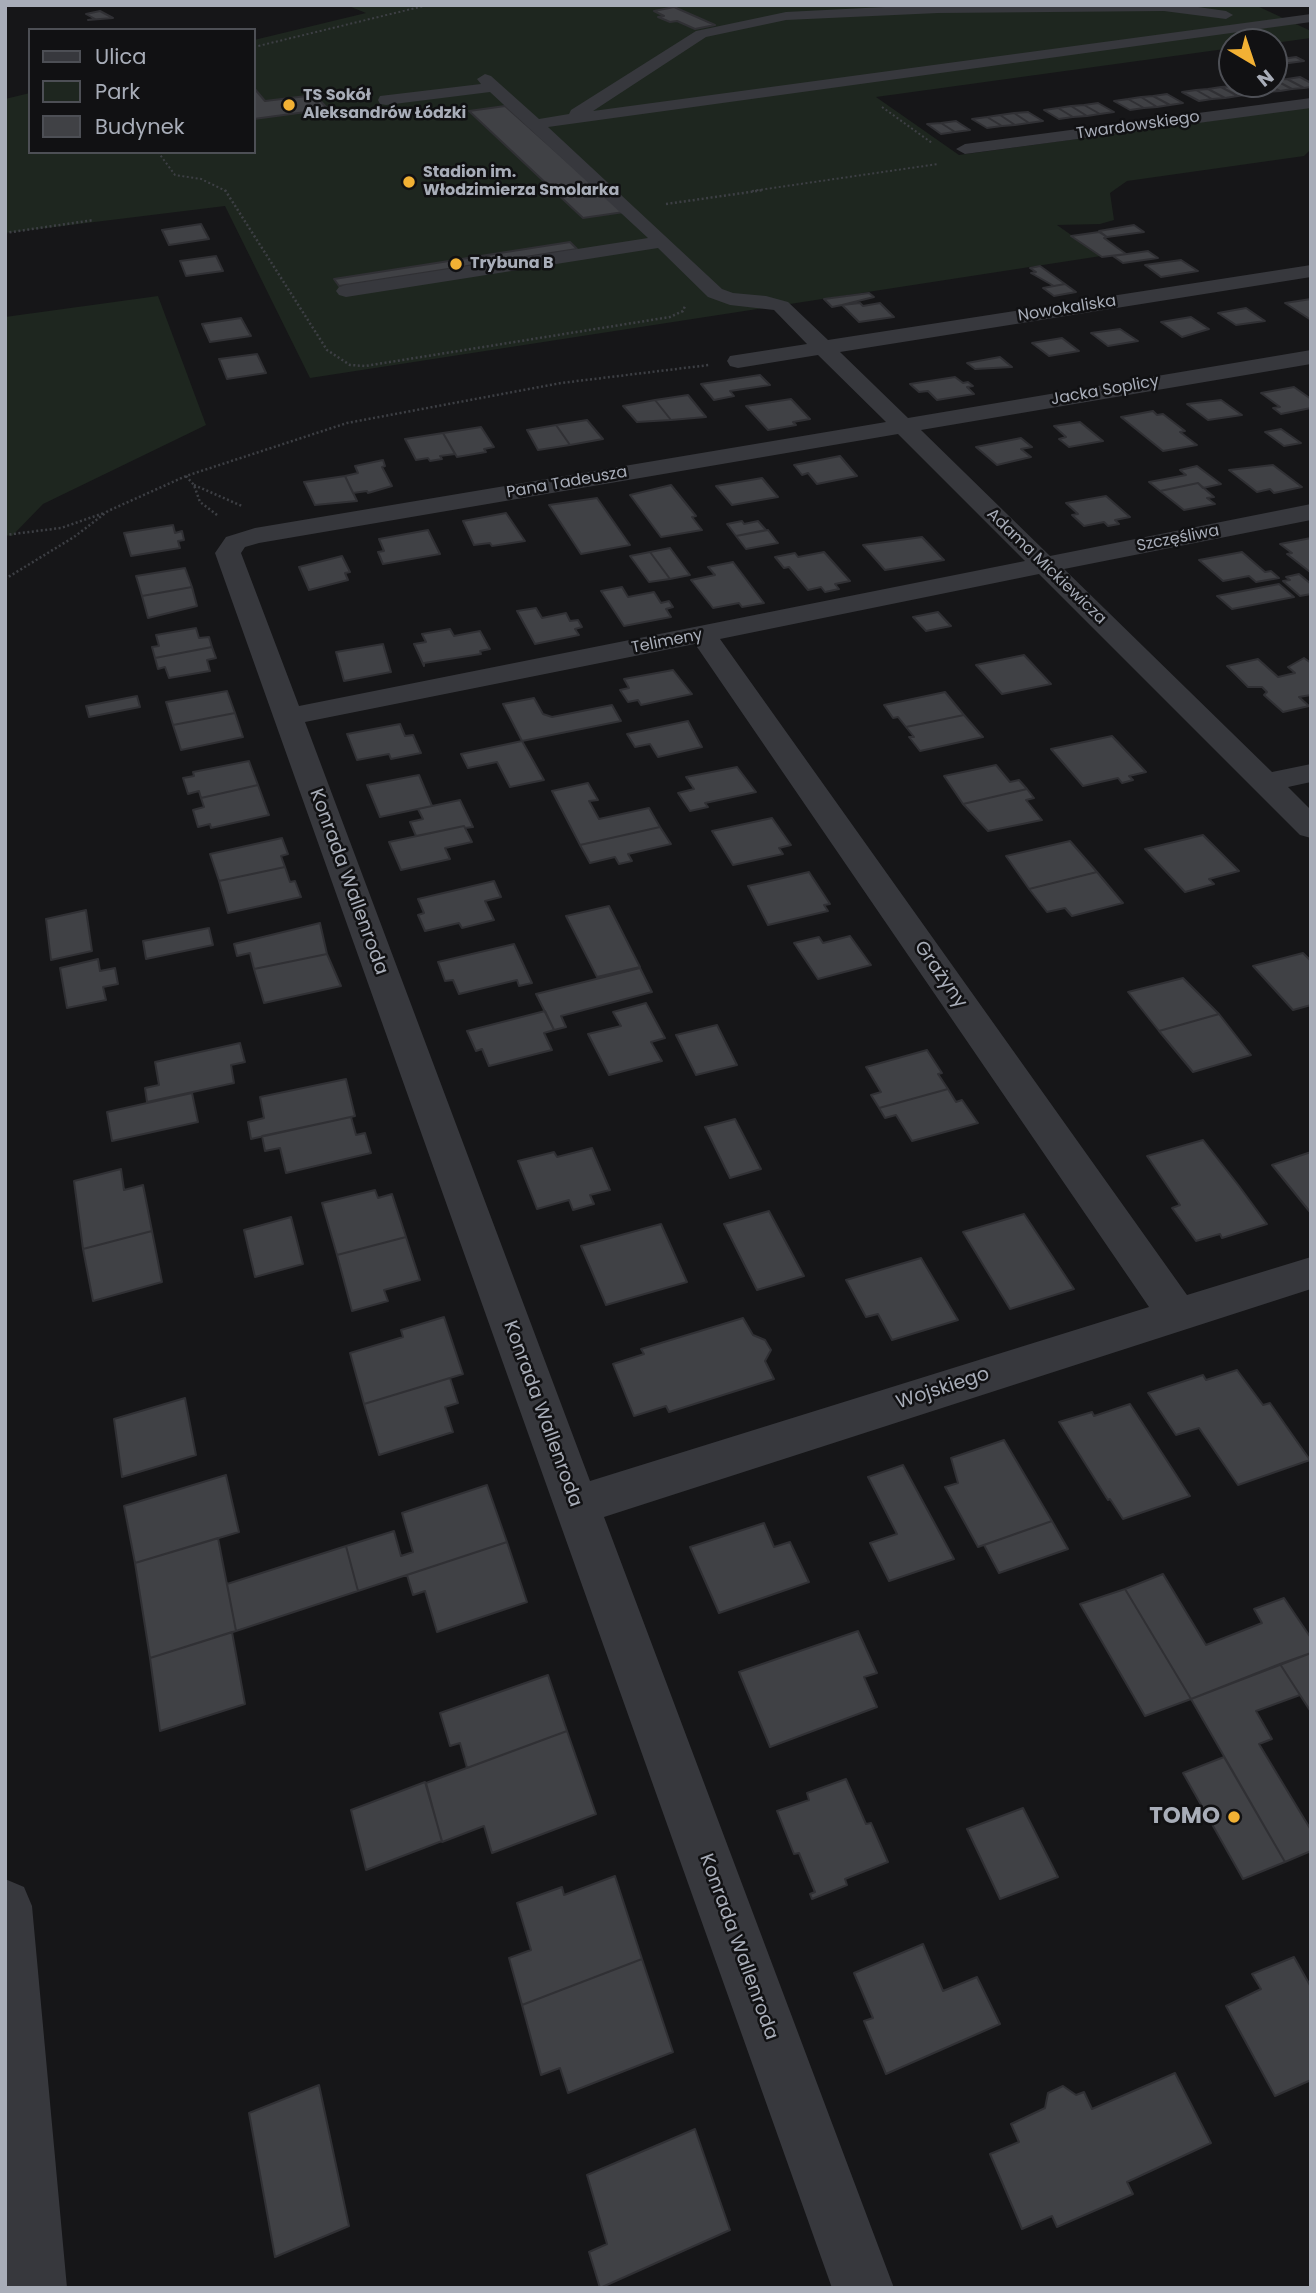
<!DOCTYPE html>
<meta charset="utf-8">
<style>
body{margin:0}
#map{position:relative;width:1316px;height:2293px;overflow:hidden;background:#161618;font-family:Poppins,sans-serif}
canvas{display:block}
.frame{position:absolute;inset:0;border:7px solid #a8adb8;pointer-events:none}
.legend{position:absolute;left:28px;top:28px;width:228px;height:126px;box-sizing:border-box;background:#111113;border:2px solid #4d4f55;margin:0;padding:9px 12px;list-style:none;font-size:21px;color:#a8adb8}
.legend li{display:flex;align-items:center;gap:14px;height:35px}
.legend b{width:35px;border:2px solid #4d4f55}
.north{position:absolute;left:1218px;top:28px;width:70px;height:70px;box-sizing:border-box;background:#111113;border:2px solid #4d4f55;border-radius:50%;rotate:141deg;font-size:19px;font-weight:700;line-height:28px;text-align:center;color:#a8adb8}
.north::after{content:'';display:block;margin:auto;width:24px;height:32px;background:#f2b134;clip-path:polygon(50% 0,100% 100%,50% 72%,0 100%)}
</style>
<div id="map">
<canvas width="1316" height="2293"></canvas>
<div class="frame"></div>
<ul class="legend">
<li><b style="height:9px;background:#37383d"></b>Ulica</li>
<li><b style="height:19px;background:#1e261f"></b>Park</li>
<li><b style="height:19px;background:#404145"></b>Budynek</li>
</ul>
<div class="north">N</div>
</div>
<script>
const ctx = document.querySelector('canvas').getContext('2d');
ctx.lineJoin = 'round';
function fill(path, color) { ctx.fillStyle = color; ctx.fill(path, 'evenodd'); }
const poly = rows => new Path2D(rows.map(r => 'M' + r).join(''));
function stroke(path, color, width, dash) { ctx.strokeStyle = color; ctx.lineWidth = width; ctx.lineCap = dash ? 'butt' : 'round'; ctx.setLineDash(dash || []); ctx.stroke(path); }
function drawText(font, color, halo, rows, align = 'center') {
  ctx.font = font + ' Poppins,sans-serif'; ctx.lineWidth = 5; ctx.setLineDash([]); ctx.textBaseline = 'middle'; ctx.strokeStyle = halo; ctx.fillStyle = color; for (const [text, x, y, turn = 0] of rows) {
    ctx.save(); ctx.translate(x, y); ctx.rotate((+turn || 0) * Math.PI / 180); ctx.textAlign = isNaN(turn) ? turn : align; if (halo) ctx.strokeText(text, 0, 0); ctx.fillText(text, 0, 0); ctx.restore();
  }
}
const green = poly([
 [346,5,1255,5,1311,31,1311,38,1274,43,1232,42,1232,48,876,97,959,155,1311,107,1311,149,1304,156,1127,181,1110,193,1114,220,1100,224,1057,225,1101,256,310,378,225,206,5,233,5,99,30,93,30,152,254,152,254,40,366,13],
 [158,296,206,425,43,504,12,536,5,535,5,317]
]);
const building = poly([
 [674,7,715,25,695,29,677,21,670,22,658,17,664,16,654,11,674,7],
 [100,11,113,18,88,20,95,19,86,14,100,11],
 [1296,57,1304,61,1274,65,1274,60,1296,57],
 [1300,77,1311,83,1311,87,1304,88,1287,79,1300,77],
 [1287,79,1304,88,1292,89,1275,80,1287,79],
 [1275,80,1292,89,1280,91,1266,84,1274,84,1275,80],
 [1250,84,1266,84,1280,91,1266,92,1250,84],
 [1234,86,1251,94,1238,96,1221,87,1234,86],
 [1221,87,1238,96,1225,98,1208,89,1221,87],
 [254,88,265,101,315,95,328,109,254,119,254,88],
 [1208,89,1225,98,1212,99,1196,90,1208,89],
 [1196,90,1212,99,1199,101,1182,92,1196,90],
 [1167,94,1183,103,1170,105,1153,96,1167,94],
 [1153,96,1170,105,1157,107,1141,97,1153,96],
 [1141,97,1157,107,1144,108,1128,99,1141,97],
 [1128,99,1144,108,1130,110,1114,101,1128,99],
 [1098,103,1114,112,1100,114,1084,105,1098,103],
 [1084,105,1100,114,1087,116,1071,106,1084,105],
 [505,106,624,212,583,218,469,111,505,106],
 [1071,106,1087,116,1073,117,1058,108,1071,106],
 [1058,108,1073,117,1059,119,1044,110,1058,108],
 [1028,112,1043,121,1029,123,1014,113,1028,112],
 [1014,113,1029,123,1015,125,1000,115,1014,113],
 [1000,115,1015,125,1002,126,987,117,1000,115],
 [987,117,1002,126,987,128,972,119,987,117],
 [956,121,970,130,955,132,941,123,956,121],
 [941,123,955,132,941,134,927,124,941,123],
 [201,224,209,239,169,245,162,230,201,224],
 [1134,225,1144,232,1107,237,1099,231,1134,225],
 [1099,232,1107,237,1104,238,1126,254,1102,257,1071,236,1099,232],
 [570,242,577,249,339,286,334,279,570,242],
 [1148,251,1158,258,1123,263,1113,256,1148,251],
 [216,256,223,271,186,276,180,261,216,256],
 [1181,260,1198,271,1161,277,1145,265,1181,260],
 [1040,266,1065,284,1054,286,1031,273,1036,272,1030,268,1040,266],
 [1065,284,1076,292,1054,296,1043,288,1065,284],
 [869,293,874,297,842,305,832,307,824,299,869,293],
 [1311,299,1311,320,1285,303,1311,299],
 [860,303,863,306,880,303,894,317,859,322,842,305,860,303],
 [1246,308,1265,321,1236,325,1218,313,1246,308],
 [1191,317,1209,329,1182,337,1161,322,1191,317],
 [241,318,251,336,210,342,202,324,241,318],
 [1120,329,1138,341,1108,346,1091,333,1120,329],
 [1062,338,1079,351,1049,356,1032,343,1062,338],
 [257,354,266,373,227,379,219,359,257,354],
 [1000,357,1012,367,975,369,967,363,1000,357],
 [760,375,770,385,730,391,734,396,714,400,701,384,760,375],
 [955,377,963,383,968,382,973,386,967,387,974,394,937,400,928,391,919,392,910,384,955,377],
 [1294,387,1311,399,1311,408,1281,414,1273,408,1280,407,1261,393,1294,387],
 [688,395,706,417,671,420,655,400,688,395],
 [791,399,810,419,793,422,796,425,768,430,746,406,791,399],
 [655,400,671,420,637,422,623,406,655,400],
 [1221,400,1242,415,1208,420,1187,404,1221,400],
 [1153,411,1157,415,1163,414,1185,431,1180,432,1197,445,1163,451,1121,417,1153,411],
 [587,420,603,439,570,445,556,425,587,420],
 [1080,422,1103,441,1069,447,1059,439,1066,437,1054,426,1080,422],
 [556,425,570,445,538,450,527,430,556,425],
 [481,427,494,447,484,449,486,452,457,457,443,433,481,427],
 [1281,429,1301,443,1284,446,1265,432,1281,429],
 [443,433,455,454,440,456,442,459,430,461,428,458,416,460,405,439,443,433],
 [1021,438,1032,447,1021,449,1031,457,997,465,976,447,1021,438],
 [840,456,857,476,817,484,808,473,802,475,794,465,840,456],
 [383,460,385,466,382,467,392,486,368,493,367,491,353,493,345,476,358,473,355,466,383,460],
 [1273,465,1302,487,1274,493,1270,489,1257,492,1229,470,1273,465],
 [1197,466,1221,484,1203,488,1198,483,1160,491,1149,482,1186,475,1180,470,1197,466],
 [345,476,357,501,315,505,304,482,345,476],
 [762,478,778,497,732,505,716,486,762,478],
 [1198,483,1214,497,1207,498,1215,504,1184,510,1160,491,1198,483],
 [671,485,696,516,692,517,702,530,661,537,630,495,671,485],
 [1106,496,1130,517,1115,520,1119,524,1108,526,1104,522,1084,526,1072,515,1078,514,1066,503,1106,496],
 [597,498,630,545,581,554,549,505,597,498],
 [506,513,525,541,492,546,490,543,474,545,463,521,506,513],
 [742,521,744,524,758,521,766,530,736,536,727,524,742,521],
 [173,525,175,533,182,531,184,540,178,541,180,548,131,556,124,533,173,525],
 [428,530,440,554,383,564,378,552,384,551,379,539,428,530],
 [768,530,778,543,746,549,736,536,768,530],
 [922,537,944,560,885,570,863,545,922,537],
 [1311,538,1311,572,1310,572,1287,554,1292,553,1280,544,1311,538],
 [670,548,690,575,670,579,650,552,670,548],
 [650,552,670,579,649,582,630,556,650,552],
 [824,552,850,581,835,584,839,589,825,592,821,587,808,590,789,567,784,568,775,557,795,553,798,557,824,552],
 [1242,552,1265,572,1271,571,1279,578,1256,582,1249,576,1223,581,1199,560,1242,552],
 [342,556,350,572,345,573,348,580,309,590,299,567,342,556],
 [733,562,764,603,742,607,739,603,713,608,691,580,715,575,708,567,733,562],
 [185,568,192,587,142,596,136,576,185,568],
 [1299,574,1311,584,1311,594,1300,596,1283,581,1290,580,1286,577,1299,574],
 [1279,584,1294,597,1232,609,1217,596,1279,584],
 [192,587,197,606,148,618,142,596,192,587],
 [622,587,628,597,654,592,661,603,669,601,673,607,666,609,671,617,624,626,601,591,622,587],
 [536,608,542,618,566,613,570,621,578,620,582,627,575,629,579,635,535,644,517,611,536,608],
 [938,612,951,626,926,631,913,617,938,612],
 [196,628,199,638,209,637,212,647,155,658,152,647,159,646,156,635,196,628],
 [450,629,454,636,480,631,490,649,480,651,481,654,424,663,424,666,414,644,426,642,422,634,450,629],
 [383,644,391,672,344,681,336,652,383,644],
 [212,647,216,658,207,660,210,671,169,678,165,667,158,669,155,658,212,647],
 [1024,655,1051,684,1002,694,976,665,1024,655],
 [1304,658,1311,663,1311,695,1299,697,1309,706,1283,712,1264,695,1267,692,1262,687,1248,687,1227,666,1258,659,1278,677,1295,673,1288,667,1304,658],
 [673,670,692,694,641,705,638,700,628,702,620,690,629,688,624,679,673,670],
 [227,691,235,713,173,725,166,702,227,691],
 [945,692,964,715,906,727,898,717,893,718,884,705,945,692],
 [137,696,140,707,89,717,86,706,137,696],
 [534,698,543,714,552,717,612,705,621,721,522,741,503,704,534,698],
 [235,713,243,737,181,750,173,725,235,713],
 [964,715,983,737,920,751,909,737,914,737,906,727,964,715],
 [688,721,702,747,658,757,650,744,635,747,627,734,688,721],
 [400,724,405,736,413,735,421,753,391,759,389,754,357,760,347,734,400,724],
 [1112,736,1146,772,1129,776,1133,780,1122,783,1118,778,1083,786,1051,749,1112,736],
 [522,741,544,780,510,787,497,762,468,768,461,754,522,741],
 [249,761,258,785,201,798,199,791,188,794,183,778,194,776,193,772,249,761],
 [996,765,1010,782,1019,780,1027,789,963,804,944,776,996,765],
 [737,767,756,792,705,803,708,807,690,811,678,793,694,789,686,777,737,767],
 [419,775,432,806,380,817,367,785,419,775],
 [588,783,598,800,589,801,599,819,649,808,660,827,580,845,552,791,588,783],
 [258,785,269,815,211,828,210,824,198,827,193,810,204,807,201,798,258,785],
 [1027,789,1034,798,1026,800,1042,820,988,831,963,804,1027,789],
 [460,800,473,827,465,828,464,826,416,836,410,822,423,819,418,809,460,800],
 [772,818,791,845,779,848,783,854,733,865,712,831,772,818],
 [464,826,472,842,445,848,450,859,401,870,389,842,464,826],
 [660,827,671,844,628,854,632,861,619,864,615,857,590,863,580,845,660,827],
 [1203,835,1239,871,1209,879,1214,884,1185,892,1145,849,1203,835],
 [282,838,288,854,281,856,285,867,219,881,210,854,282,838],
 [1070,841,1097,872,1029,889,1006,856,1070,841],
 [285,867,290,882,295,881,301,897,228,913,219,881,285,867],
 [809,872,830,904,824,905,828,911,768,925,748,886,809,872],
 [1097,872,1123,903,1072,916,1065,908,1047,912,1029,889,1097,872],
 [494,881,501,897,485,901,494,920,462,928,459,923,425,931,418,915,424,913,418,899,494,881],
 [609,906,640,967,597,977,566,916,609,906],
 [86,910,92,951,51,960,46,919,86,910],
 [320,923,327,954,254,969,250,953,237,956,234,944,320,923],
 [209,928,213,945,146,959,143,941,209,928],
 [850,936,871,965,818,979,794,943,819,937,823,943,850,936],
 [514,944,532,983,519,986,517,980,459,994,453,980,445,981,438,962,514,944],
 [1303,953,1311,961,1311,1005,1293,1010,1253,966,1303,953],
 [327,954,341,986,264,1003,254,969,327,954],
 [98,959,100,971,115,968,118,984,103,987,106,1000,67,1008,60,968,98,959],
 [640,968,652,992,561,1016,566,1027,554,1030,536,994,640,968],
 [1183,978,1219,1014,1159,1031,1128,992,1183,978],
 [646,1003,665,1038,651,1042,662,1061,609,1075,588,1034,621,1026,613,1012,646,1003],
 [545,1011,554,1030,544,1033,552,1050,489,1066,482,1049,476,1051,467,1031,545,1011],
 [1219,1014,1251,1055,1193,1072,1159,1031,1219,1014],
 [717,1025,737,1065,696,1075,676,1035,717,1025],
 [240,1043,245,1062,231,1065,234,1083,147,1102,145,1088,159,1085,155,1062,240,1043],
 [927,1050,942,1073,938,1074,948,1089,879,1108,871,1095,881,1092,866,1067,927,1050],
 [346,1079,355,1116,251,1139,248,1122,264,1118,260,1097,346,1079],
 [948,1089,956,1102,962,1100,978,1123,912,1141,896,1115,885,1118,879,1108,948,1089],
 [192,1093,198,1122,112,1141,107,1112,192,1093],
 [351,1117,356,1135,365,1133,371,1153,286,1173,280,1148,265,1151,262,1136,351,1117],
 [735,1119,761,1169,730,1178,705,1127,735,1119],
 [1203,1140,1239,1186,1267,1224,1222,1238,1220,1234,1196,1241,1172,1208,1180,1205,1147,1156,1203,1140],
 [592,1148,610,1190,590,1195,594,1204,573,1210,569,1200,537,1209,518,1161,554,1152,557,1157,592,1148],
 [1311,1152,1311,1211,1310,1212,1272,1165,1311,1152],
 [121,1169,124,1190,143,1185,152,1231,83,1249,74,1181,121,1169],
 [375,1190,378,1198,392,1194,406,1237,337,1255,322,1203,375,1190],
 [769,1211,804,1276,757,1290,724,1224,769,1211],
 [1024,1214,1074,1289,1010,1309,963,1232,1024,1214],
 [291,1217,303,1264,255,1277,244,1230,291,1217],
 [661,1224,687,1282,606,1305,581,1246,661,1224],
 [152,1231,162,1282,93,1301,83,1249,152,1231],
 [406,1237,420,1280,384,1290,388,1301,352,1311,337,1255,406,1237],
 [921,1258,958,1320,892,1340,878,1314,866,1317,846,1280,921,1258],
 [444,1317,463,1374,364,1404,350,1353,403,1337,401,1330,444,1317],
 [743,1318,753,1335,765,1340,771,1350,765,1361,774,1379,669,1412,666,1406,634,1416,613,1364,644,1354,641,1349,743,1318],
 [1237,1370,1263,1405,1270,1403,1310,1460,1238,1485,1199,1428,1176,1435,1148,1393,1203,1375,1206,1380,1237,1370],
 [450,1378,458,1403,445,1407,453,1432,379,1455,364,1404,450,1378],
 [185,1398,196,1455,122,1477,114,1419,185,1398],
 [1130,1404,1190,1496,1123,1519,1110,1499,1108,1500,1059,1422,1092,1412,1094,1416,1130,1404],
 [1004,1440,1052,1521,978,1547,945,1487,958,1483,951,1458,1004,1440],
 [903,1465,954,1559,889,1581,870,1543,897,1534,868,1477,903,1465],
 [226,1475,239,1532,135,1563,124,1506,226,1475],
 [487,1485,507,1542,358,1591,346,1546,394,1531,401,1556,413,1552,402,1513,487,1485],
 [1052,1521,1068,1549,999,1573,984,1545,1052,1521],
 [764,1523,774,1547,790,1542,809,1582,719,1613,690,1547,764,1523],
 [218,1538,236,1631,150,1658,135,1563,218,1538],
 [507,1542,527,1602,437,1632,425,1591,413,1595,407,1575,507,1542],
 [346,1546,358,1591,236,1631,227,1584,346,1546],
 [1163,1574,1206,1645,1262,1623,1254,1609,1284,1598,1311,1638,1311,1653,1191,1699,1125,1589,1163,1574],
 [1125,1589,1191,1699,1145,1716,1080,1604,1125,1589],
 [858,1631,877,1673,864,1677,877,1707,770,1747,739,1672,858,1631],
 [232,1632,245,1704,160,1731,150,1658,232,1632],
 [1311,1653,1311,1712,1280,1664,1311,1653],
 [1280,1664,1300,1695,1256,1711,1272,1739,1259,1744,1311,1830,1311,1851,1285,1862,1191,1699,1280,1664],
 [548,1675,567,1731,467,1768,460,1743,450,1746,440,1713,548,1675],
 [567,1731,596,1814,492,1853,484,1826,442,1842,426,1783,567,1731],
 [1224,1757,1285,1862,1243,1879,1183,1773,1224,1757],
 [846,1779,866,1824,871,1823,888,1862,845,1879,847,1885,812,1899,810,1894,815,1892,799,1853,794,1854,777,1811,809,1800,807,1793,846,1779],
 [425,1782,442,1841,366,1870,351,1810,425,1782],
 [1023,1808,1058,1877,1000,1899,967,1829,1023,1808],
 [615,1876,642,1959,522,2005,509,1958,531,1950,517,1903,562,1887,564,1895,615,1876],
 [923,1944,943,1991,977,1977,1000,2024,886,2074,864,2021,873,2018,854,1973,923,1944],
 [1294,1957,1311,1987,1311,2080,1275,2096,1226,2006,1261,1989,1252,1974,1294,1957],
 [642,1959,673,2052,568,2093,560,2068,541,2075,522,2005,642,1959],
 [1175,2073,1211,2143,1127,2182,1133,2194,1057,2227,1052,2216,1022,2229,990,2154,1019,2142,1011,2124,1045,2108,1048,2093,1063,2086,1076,2095,1084,2092,1092,2109,1175,2073],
 [319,2085,349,2226,275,2257,249,2113,319,2085],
 [695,2129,730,2230,600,2288,589,2252,607,2244,587,2175,695,2129]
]);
const pathFar1 = poly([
 [446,5,480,5],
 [254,47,428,5],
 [882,107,932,143],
 [158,152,175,175,201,179,226,191],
 [752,191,938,164]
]);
const path = poly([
 [225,190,327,350,350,365,365,366,670,317,683,311,685,306],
 [666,204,764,190],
 [5,233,94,220],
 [186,476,194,485,200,502,217,515],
 [194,485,242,506],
 [5,535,61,528,104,513],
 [5,579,74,537,108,511,186,476,347,423,561,383,709,365]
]);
const minor = poly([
 [924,5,1184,5,1226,11,1233,15,1226,19,1164,11,938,13,786,20,706,37,593,111,1311,14,1311,22,548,127,722,289,733,293,766,296,788,302,828,340,1311,265,1311,277,840,352,908,418,1311,350,1311,364,921,430,1050,556,1311,504,1311,520,1064,569,1272,772,1311,764,1311,782,1288,787,1311,810,1311,838,1300,835,1039,574,720,639,1187,1295,1311,1257,1311,1289,604,1517,894,2288,832,2288,215,553,226,537,255,528,886,422,818,355,738,368,730,366,727,361,730,356,807,344,774,310,730,305,708,297,658,248,346,297,339,295,336,291,339,287,346,285,648,238,490,92,386,105,380,104,378,100,380,96,481,84,477,79,485,74,491,76,539,119,569,114,571,110,696,31,786,12,924,5],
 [898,434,1025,561,299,706,241,553,245,547,259,543,898,434],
 [695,644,1149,1307,590,1481,305,722,695,644],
 [1311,98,1311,108,965,154,956,149,965,144,1311,98],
 [5,1879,24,1887,32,1906,67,2288,5,2288,5,1879]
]);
const markers = [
 [289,105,7,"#f2b134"],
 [409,182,7,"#f2b134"],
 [456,264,7,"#f2b134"],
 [1234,1817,7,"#f2b134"]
];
const farPoinames = [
 ["TS Sokół",303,96],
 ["Aleksandrów Łódzki",303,114],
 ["Stadion im.",423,173],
 ["Włodzimierza Smolarka",423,191],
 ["Trybuna B",470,264]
];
const farStreetnames = [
 ["Twardowskiego",1138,126,-8],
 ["Nowokaliska",1067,309,-9],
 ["Jacka Soplicy",1105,391,-10],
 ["Pana Tadeusza",567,483,-10],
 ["Szczęśliwa",1178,539,-11],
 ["Adama Mickiewicza",1046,567,44],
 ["Telimeny",667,642,-11]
];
const streetNames = [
 ["Konrada Wallenroda",348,882,70],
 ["Grażyny",940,975,55],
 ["Wojskiego",943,1389,-18],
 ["Konrada Wallenroda",542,1414,70],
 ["Konrada Wallenroda",738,1947,70]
];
const nearPoinames = [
 ["TOMO",1220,1817]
];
fill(green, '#1e261f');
fill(building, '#404145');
stroke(building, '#303034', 2);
stroke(pathFar1, '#3d3f44', 2, [2, 2.5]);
stroke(path, '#3d3f44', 2.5, [2, 2.5]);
fill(minor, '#37383d');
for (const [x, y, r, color] of markers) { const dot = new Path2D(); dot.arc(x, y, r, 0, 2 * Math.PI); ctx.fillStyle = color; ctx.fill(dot); stroke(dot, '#111113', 2.5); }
drawText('bold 16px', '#a8adb8', '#111113', farPoinames, 'left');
drawText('16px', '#a8adb8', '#111113', farStreetnames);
drawText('19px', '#a8adb8', '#111113', streetNames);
drawText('bold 23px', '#a8adb8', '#111113', nearPoinames, 'right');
</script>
